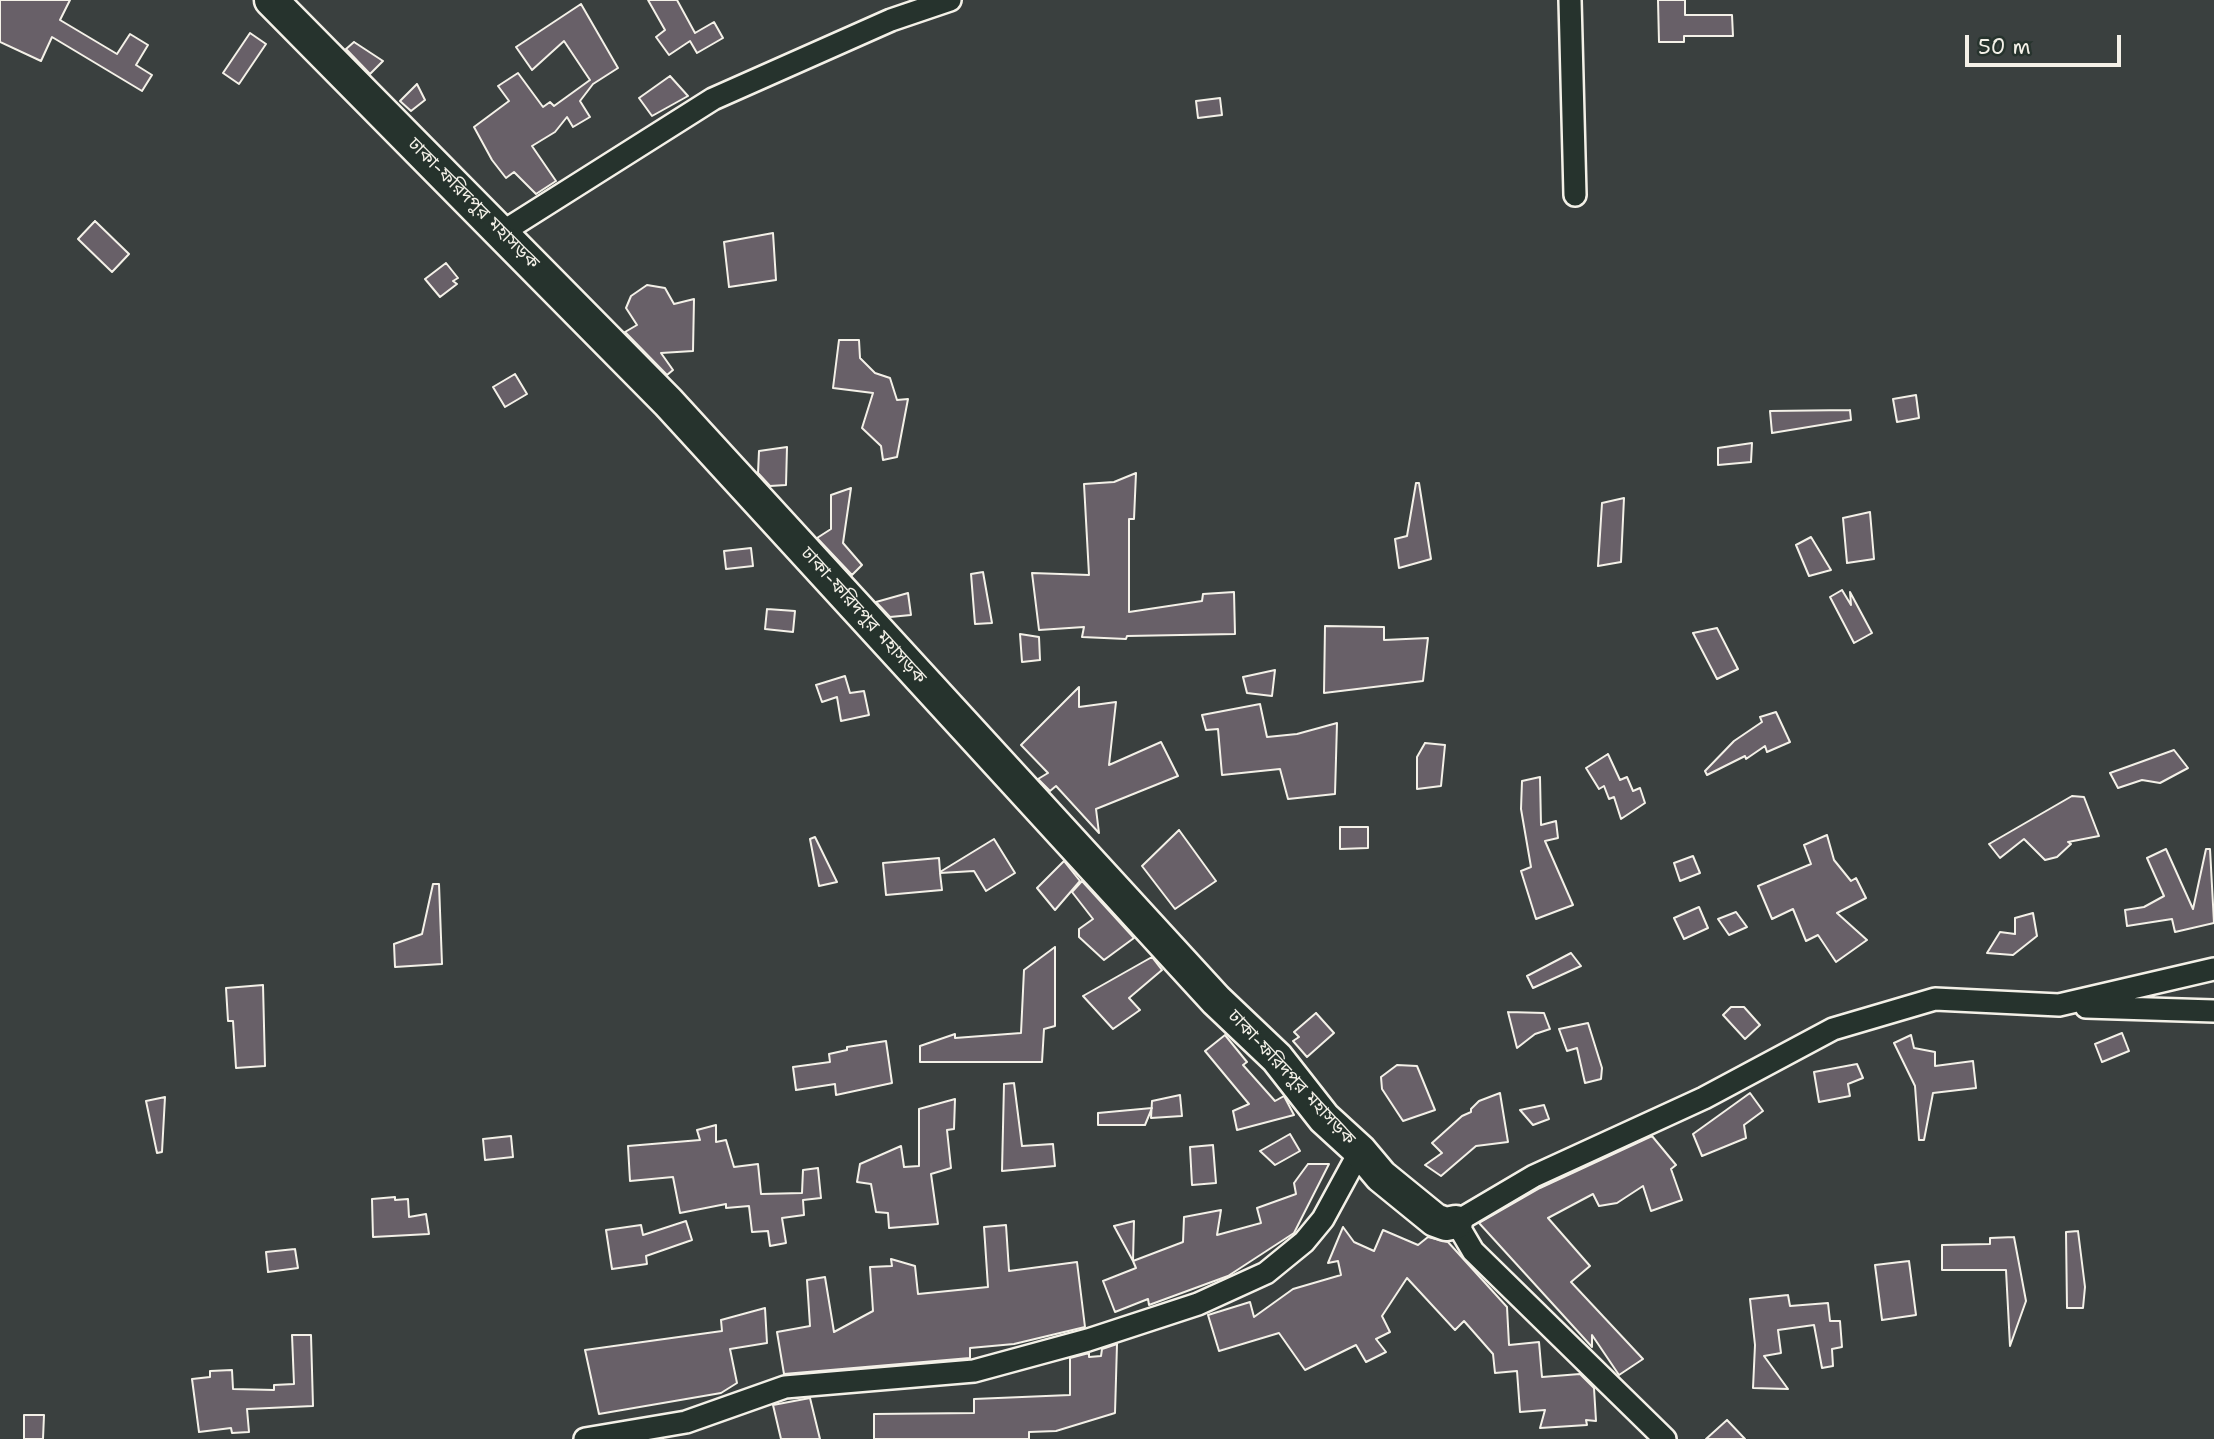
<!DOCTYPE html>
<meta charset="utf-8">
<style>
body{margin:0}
#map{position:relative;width:2214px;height:1439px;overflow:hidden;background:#3a403f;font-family:"Shantell Sans",sans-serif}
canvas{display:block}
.scale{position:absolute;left:1965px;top:35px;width:156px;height:32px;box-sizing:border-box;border:4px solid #f4f1e8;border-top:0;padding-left:9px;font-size:21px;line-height:24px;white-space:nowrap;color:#f4f1e8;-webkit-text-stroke:5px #26332d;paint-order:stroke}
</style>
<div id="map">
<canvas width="2214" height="1439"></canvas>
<div class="scale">50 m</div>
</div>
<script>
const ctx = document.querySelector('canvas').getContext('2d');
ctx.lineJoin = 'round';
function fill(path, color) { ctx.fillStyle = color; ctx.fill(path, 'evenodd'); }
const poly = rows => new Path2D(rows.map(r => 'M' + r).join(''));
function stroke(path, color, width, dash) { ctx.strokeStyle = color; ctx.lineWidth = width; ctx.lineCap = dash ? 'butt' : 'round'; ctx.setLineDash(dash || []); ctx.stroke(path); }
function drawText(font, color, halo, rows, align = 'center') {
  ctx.font = font + ' "Shantell Sans","Noto Sans Bengali",sans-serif'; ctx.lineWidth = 5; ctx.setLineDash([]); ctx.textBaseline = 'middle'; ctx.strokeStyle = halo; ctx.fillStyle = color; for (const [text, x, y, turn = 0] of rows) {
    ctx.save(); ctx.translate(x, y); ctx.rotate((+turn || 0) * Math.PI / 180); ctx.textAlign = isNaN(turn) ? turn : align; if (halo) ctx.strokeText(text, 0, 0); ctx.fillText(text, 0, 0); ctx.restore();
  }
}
const building = poly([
 [0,0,70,0,60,20,117,54,130,34,148,45,136,65,152,75,142,91,52,37,41,61,0,42,0,0],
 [648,0,677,0,695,33,714,22,723,38,697,53,690,41,669,55,656,37,665,30,648,0],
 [1658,0,1685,0,1685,15,1732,15,1733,36,1684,36,1684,42,1659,42,1658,0],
 [581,4,618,68,593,84,580,101,590,117,573,127,567,117,555,132,532,146,556,181,536,194,514,172,506,178,492,160,474,127,509,101,498,86,518,73,543,107,550,102,554,106,590,80,564,41,532,70,516,47,581,4],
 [250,33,266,44,239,84,223,73,250,33],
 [354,42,383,61,370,74,346,49,354,42],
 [670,76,688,96,652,116,639,98,670,76],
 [417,84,425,100,411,111,400,101,417,84],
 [1220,98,1222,115,1198,118,1196,101,1220,98],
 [95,221,129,254,112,272,78,239,95,221],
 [773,233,776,280,729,287,724,242,773,233],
 [446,263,458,278,453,281,457,284,440,297,425,279,446,263],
 [647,285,665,288,674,304,694,299,693,351,661,353,673,370,667,375,625,332,637,325,626,308,631,296,647,285],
 [839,340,859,340,860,358,875,373,890,378,897,400,908,399,897,457,883,460,881,446,862,428,873,393,833,388,839,340],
 [515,374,527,394,505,407,493,387,515,374],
 [1916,395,1919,418,1897,422,1893,399,1916,395],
 [1850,410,1851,420,1772,433,1770,411,1850,410],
 [1752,443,1751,462,1718,465,1718,448,1752,443],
 [787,447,786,485,770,486,758,473,759,451,787,447],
 [1136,473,1134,519,1129,519,1129,612,1202,601,1203,594,1234,592,1235,634,1127,636,1126,639,1082,637,1084,627,1039,630,1032,573,1089,575,1084,484,1114,482,1136,473],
 [1416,483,1419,483,1431,559,1399,568,1395,539,1407,536,1416,483],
 [851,488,843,543,862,565,852,575,817,538,831,529,831,495,851,488],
 [1624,498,1621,562,1598,566,1602,503,1624,498],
 [1870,512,1874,559,1847,563,1843,518,1870,512],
 [1811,537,1831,570,1809,576,1796,545,1811,537],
 [751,548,753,566,726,569,724,551,751,548],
 [983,572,992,623,975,624,971,574,983,572],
 [1842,590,1851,605,1850,592,1872,633,1854,643,1830,597,1842,590],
 [908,593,911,615,890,617,876,602,908,593],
 [767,609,795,611,793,632,765,629,767,609],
 [1325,626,1384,627,1384,640,1428,638,1423,681,1324,693,1325,626],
 [1717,628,1738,669,1717,679,1693,633,1717,628],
 [1020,634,1039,637,1040,660,1022,662,1020,634],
 [1275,670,1272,696,1247,693,1243,677,1275,670],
 [845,676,850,693,864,691,869,715,841,721,837,697,822,702,816,685,845,676],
 [1079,687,1079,707,1116,702,1109,765,1161,742,1178,776,1096,809,1099,833,1056,786,1050,791,1038,779,1048,773,1021,745,1079,687],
 [1260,704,1267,737,1297,734,1337,723,1335,794,1288,799,1280,769,1222,775,1218,729,1206,730,1202,715,1260,704],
 [1776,712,1790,742,1767,752,1765,746,1746,759,1745,756,1707,775,1705,771,1734,741,1762,722,1760,717,1776,712],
 [1425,743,1445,745,1441,786,1417,789,1417,757,1425,743],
 [2174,750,2188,768,2160,783,2142,780,2118,788,2110,773,2174,750],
 [1608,754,1620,780,1627,777,1633,791,1640,788,1645,803,1621,819,1614,797,1609,799,1604,786,1599,789,1586,768,1608,754],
 [1540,777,1541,825,1556,821,1558,838,1545,841,1573,905,1536,919,1521,871,1531,867,1521,809,1522,781,1540,777],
 [2072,796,2084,797,2099,836,2068,842,2071,844,2057,857,2045,860,2024,839,2000,858,1989,844,2072,796],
 [1340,827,1368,827,1368,848,1340,849,1340,827],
 [1179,830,1216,881,1175,909,1142,866,1179,830],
 [1827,835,1834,860,1851,881,1856,878,1866,898,1837,913,1867,940,1836,962,1818,935,1806,941,1793,909,1772,919,1758,886,1811,864,1804,845,1827,835],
 [815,837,837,882,819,886,810,839,815,837],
 [994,839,1015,873,986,891,974,871,940,873,942,890,886,895,883,863,939,858,940,872,994,839],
 [2166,849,2193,909,2206,849,2210,849,2214,923,2175,932,2172,919,2127,926,2125,910,2144,907,2164,896,2147,858,2166,849],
 [1693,856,1700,873,1680,881,1674,863,1693,856],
 [1064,861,1080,881,1055,910,1037,888,1064,861],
 [1082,881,1134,938,1104,960,1079,937,1079,929,1093,919,1072,892,1082,881],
 [433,884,439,884,442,964,395,967,394,944,422,934,433,884],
 [1699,907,1708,928,1684,939,1674,918,1699,907],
 [1736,912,1747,927,1729,935,1718,919,1736,912],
 [2033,913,2037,936,2013,955,1987,953,2000,932,2015,934,2015,918,2033,913],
 [1055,947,1055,1026,1044,1029,1042,1062,920,1062,920,1046,955,1034,955,1038,1021,1033,1024,970,1055,947],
 [1571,953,1581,966,1533,988,1527,976,1571,953],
 [1152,957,1162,970,1129,998,1140,1010,1113,1029,1083,996,1152,957],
 [263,985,265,1066,236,1068,233,1021,228,1021,226,988,263,985],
 [1731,1007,1744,1007,1760,1025,1745,1039,1723,1015,1731,1007],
 [1508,1012,1544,1013,1550,1029,1535,1034,1517,1048,1508,1012],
 [1316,1013,1334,1033,1307,1057,1293,1041,1299,1037,1294,1032,1316,1013],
 [1588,1023,1602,1068,1601,1079,1585,1083,1577,1048,1567,1051,1559,1029,1588,1023],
 [2122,1033,2129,1051,2102,1062,2095,1044,2122,1033],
 [1225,1035,1247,1062,1243,1065,1275,1101,1284,1096,1294,1115,1237,1130,1233,1111,1249,1104,1205,1051,1225,1035],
 [1911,1035,1914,1048,1935,1052,1935,1066,1973,1061,1976,1088,1933,1093,1924,1140,1919,1140,1915,1086,1894,1043,1911,1035],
 [886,1041,892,1083,836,1095,835,1084,796,1090,793,1067,830,1062,829,1054,847,1050,847,1047,886,1041],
 [1857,1064,1863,1078,1848,1084,1850,1096,1819,1102,1814,1072,1857,1064],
 [1397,1065,1417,1066,1435,1110,1403,1121,1382,1089,1381,1077,1397,1065],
 [1014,1083,1022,1146,1053,1144,1055,1166,1002,1171,1004,1084,1014,1083],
 [1500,1093,1508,1142,1476,1146,1441,1176,1425,1165,1442,1153,1432,1143,1462,1116,1471,1112,1471,1109,1479,1101,1500,1093],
 [1750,1093,1763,1111,1744,1125,1746,1138,1702,1156,1693,1134,1750,1093],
 [1180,1095,1182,1116,1151,1118,1152,1101,1180,1095],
 [165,1097,162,1152,157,1153,146,1101,165,1097],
 [955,1099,954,1129,947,1130,951,1168,931,1174,938,1224,889,1228,888,1213,876,1212,871,1184,857,1182,860,1164,901,1146,904,1167,919,1166,919,1109,955,1099],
 [1544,1105,1549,1119,1533,1125,1520,1110,1544,1105],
 [1152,1108,1145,1125,1098,1125,1098,1113,1152,1108],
 [716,1125,716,1142,726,1140,734,1167,758,1164,761,1194,802,1193,803,1170,818,1168,821,1198,803,1200,804,1215,782,1218,786,1243,770,1246,768,1231,752,1232,749,1206,726,1208,726,1204,680,1213,673,1177,630,1181,628,1146,700,1140,697,1130,716,1125],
 [1290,1134,1300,1151,1275,1165,1260,1151,1290,1134],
 [511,1136,513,1157,485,1160,483,1139,511,1136],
 [1652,1136,1676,1165,1671,1169,1682,1200,1651,1211,1643,1186,1617,1203,1599,1206,1593,1194,1548,1218,1590,1266,1571,1282,1643,1359,1619,1375,1592,1335,1592,1347,1479,1223,1540,1188,1652,1136],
 [1213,1145,1216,1183,1192,1185,1190,1147,1213,1145],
 [1308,1164,1329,1164,1294,1233,1228,1276,1149,1305,1148,1299,1115,1312,1103,1281,1136,1268,1133,1261,1183,1242,1184,1217,1221,1210,1217,1235,1261,1223,1257,1208,1296,1194,1294,1183,1308,1164],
 [395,1197,395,1200,408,1199,409,1217,426,1214,429,1234,373,1237,372,1199,395,1197],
 [686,1221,692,1240,646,1256,647,1264,612,1269,606,1230,641,1225,643,1235,686,1221],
 [1134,1221,1133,1261,1114,1226,1134,1221],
 [1006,1225,1009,1271,1077,1262,1085,1327,1014,1344,970,1348,970,1358,784,1374,777,1332,810,1326,807,1280,825,1277,834,1332,873,1311,870,1267,892,1266,891,1259,915,1266,918,1294,988,1287,984,1227,1006,1225],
 [1343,1227,1354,1242,1374,1251,1383,1230,1418,1245,1428,1237,1448,1242,1507,1307,1509,1345,1539,1342,1542,1377,1580,1374,1594,1388,1596,1421,1586,1420,1587,1425,1540,1428,1545,1410,1520,1412,1517,1371,1495,1373,1493,1354,1464,1321,1455,1330,1407,1278,1382,1316,1390,1332,1376,1339,1386,1352,1366,1362,1356,1345,1305,1370,1279,1333,1219,1351,1208,1315,1250,1302,1254,1317,1293,1289,1341,1275,1338,1261,1328,1263,1343,1227],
 [2078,1231,2085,1287,2083,1308,2067,1308,2066,1232,2078,1231],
 [2014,1237,2026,1301,2010,1346,2006,1270,1942,1270,1942,1245,1990,1244,1990,1238,2014,1237],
 [295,1249,298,1268,268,1272,266,1252,295,1249],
 [1909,1261,1916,1315,1882,1320,1875,1265,1909,1261],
 [1788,1295,1790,1306,1828,1303,1830,1321,1840,1321,1842,1347,1832,1349,1833,1366,1822,1368,1814,1325,1778,1330,1781,1353,1764,1356,1788,1389,1753,1388,1755,1345,1750,1299,1788,1295],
 [765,1308,767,1343,730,1349,737,1383,721,1393,599,1414,585,1350,722,1331,721,1320,765,1308],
 [292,1335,311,1335,313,1406,247,1409,249,1432,232,1433,231,1428,199,1432,192,1379,210,1377,210,1371,232,1370,233,1389,274,1390,274,1385,294,1384,292,1335],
 [1117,1344,1115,1413,1056,1431,1029,1432,1029,1439,874,1439,874,1414,974,1413,974,1399,1070,1395,1070,1358,1089,1353,1089,1357,1101,1356,1102,1349,1117,1344],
 [810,1398,820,1439,781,1439,773,1405,810,1398],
 [24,1415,44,1415,43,1439,24,1439,24,1415],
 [1727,1420,1745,1439,1706,1439,1727,1420]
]);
const minor = poly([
 [1570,0,1575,195],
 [501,233,713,99,891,20,950,0],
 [2086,1007,2214,1011],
 [585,1439,686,1422,785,1387,974,1371,1088,1340,1198,1304,1266,1273,1304,1242,1323,1219,1360,1151],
 [1665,1439,1473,1251,1456,1222,1534,1176,1704,1098,1833,1029,1935,999,2059,1005,2214,969]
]);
const highway = poly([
 [271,0,668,402,1216,1000,1277,1058,1324,1118,1360,1151,1381,1176,1435,1220,1446,1224,1456,1222]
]);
const streetNames = [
 ["ঢাকা-ফরিদপুর মহাসড়ক",473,204,45],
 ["ঢাকা-ফরিদপুর মহাসড়ক",863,616,48],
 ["ঢাকা-ফরিদপুর মহাসড়ক",1291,1078,47]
];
fill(building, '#686068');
stroke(building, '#f4f1e8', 2);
stroke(minor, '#f4f1e8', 26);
stroke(highway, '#f4f1e8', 37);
stroke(minor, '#26332d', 21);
stroke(highway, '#26332d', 32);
drawText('18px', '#f4f1e8', '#26332d', streetNames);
</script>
